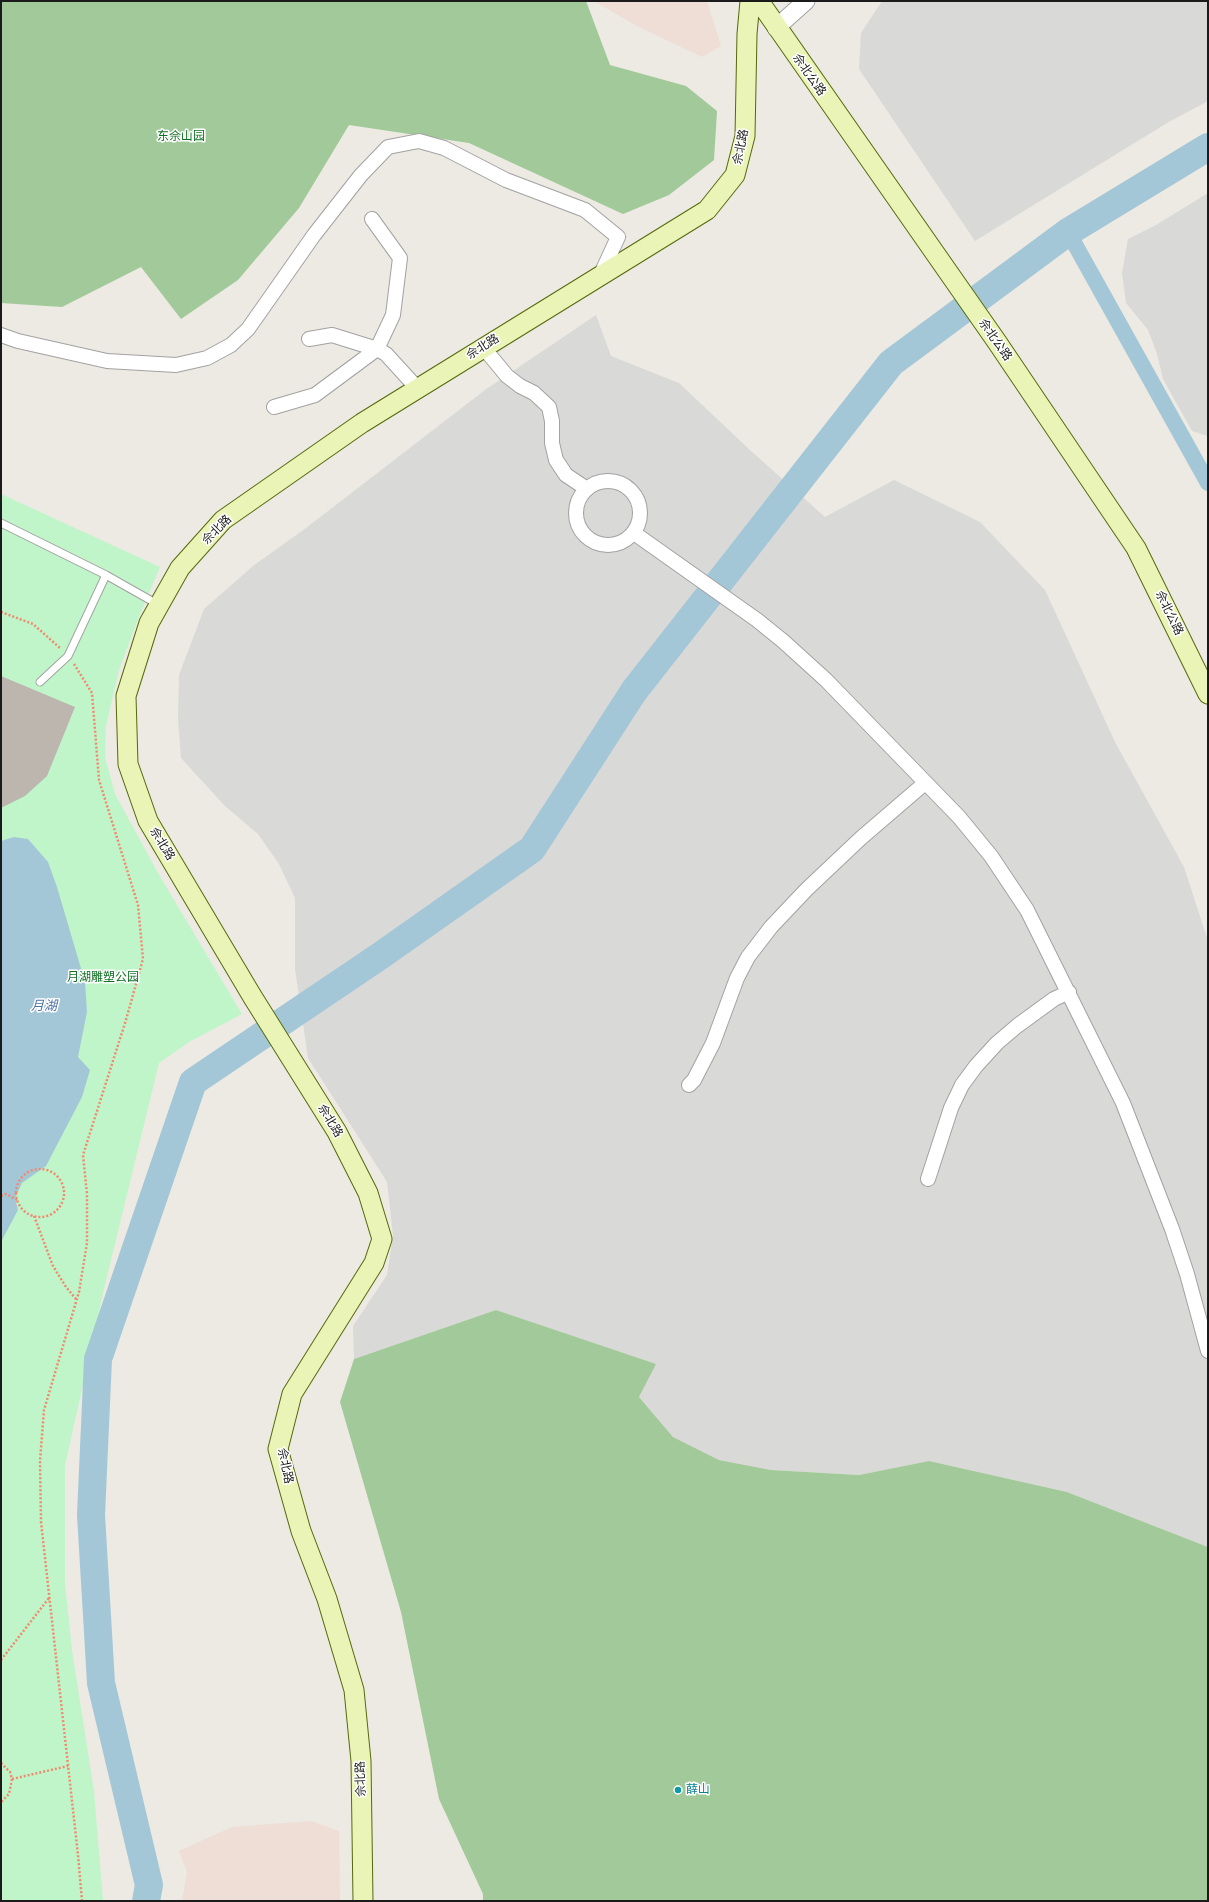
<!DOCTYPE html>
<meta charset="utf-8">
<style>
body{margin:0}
#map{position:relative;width:1209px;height:1902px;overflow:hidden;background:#eceae2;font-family:Manrope,sans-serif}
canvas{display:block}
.frame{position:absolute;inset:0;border:2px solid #1b1b1b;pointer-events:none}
</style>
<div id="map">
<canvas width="1209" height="1902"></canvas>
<div class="frame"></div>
</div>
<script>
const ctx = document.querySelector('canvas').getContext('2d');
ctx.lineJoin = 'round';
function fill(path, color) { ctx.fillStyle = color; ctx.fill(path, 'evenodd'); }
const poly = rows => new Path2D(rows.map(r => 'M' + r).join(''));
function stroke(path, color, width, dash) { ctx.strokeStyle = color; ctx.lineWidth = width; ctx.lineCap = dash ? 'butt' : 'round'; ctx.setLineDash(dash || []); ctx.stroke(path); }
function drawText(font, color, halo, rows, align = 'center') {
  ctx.font = font + ' Manrope,"Noto Sans SC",sans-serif'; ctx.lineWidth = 3; ctx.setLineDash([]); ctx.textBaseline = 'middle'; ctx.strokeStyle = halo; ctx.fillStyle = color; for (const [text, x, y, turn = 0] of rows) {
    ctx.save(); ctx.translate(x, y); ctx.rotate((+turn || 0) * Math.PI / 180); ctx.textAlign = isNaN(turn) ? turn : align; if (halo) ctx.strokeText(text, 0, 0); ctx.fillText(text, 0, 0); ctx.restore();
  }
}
const residential = poly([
 [882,1,1208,1,1208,101,1167,123,975,241,859,69,861,33],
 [1208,193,1208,436,1192,431,1163,379,1157,354,1148,330,1126,303,1122,273,1128,239,1156,225],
 [596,315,611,356,679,383,751,451,825,517,894,480,980,522,1045,590,1115,742,1184,867,1208,941,1208,1547,1067,1492,929,1461,859,1475,771,1470,719,1460,673,1437,639,1397,655,1364,496,1310,354,1359,353,1326,387,1275,393,1235,387,1182,308,1058,295,969,295,898,279,864,258,834,225,806,181,758,178,719,179,675,204,609,253,566,306,528,485,390]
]);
const military = poly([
 [594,1,707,1,721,46,702,57,637,26],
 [311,1821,339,1831,340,1901,182,1901,187,1872,179,1851,232,1827]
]);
const forest = poly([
 [1,1,586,1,610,65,686,86,717,111,714,160,669,195,623,214,469,143,349,125,299,208,238,280,181,319,141,267,62,307,1,303],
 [496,1310,656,1364,639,1397,673,1437,719,1460,771,1470,859,1475,929,1461,1067,1492,1208,1547,1208,1901,483,1901,483,1894,439,1799,401,1612,340,1402,354,1359]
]);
const park = poly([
 [1,494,160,567,138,619,119,670,106,726,105,757,115,794,158,873,242,1014,189,1042,159,1063,104,1289,65,1466,65,1583,72,1650,94,1791,103,1901,1,1901]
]);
const water = poly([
 [14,837,28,839,48,862,57,887,85,982,87,1012,78,1057,90,1070,82,1097,46,1166,22,1183,15,1198,18,1210,1,1242,1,841]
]);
const canal = poly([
 [1068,232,1208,483]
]);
const river = poly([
 [146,1901,149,1885,101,1683,91,1515,98,1359,193,1082,380,956,532,849,634,691,891,363,1068,232,1208,147]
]);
const building = poly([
 [1,676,75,707,47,776,25,796,1,808]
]);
const path = poly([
 [1,612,33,624,60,648],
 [74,664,92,693,99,780,138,905,143,959,126,1020,83,1155,87,1194,87,1243,79,1292,44,1410,40,1461,41,1522,78,1855,82,1901],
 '16 1193a24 24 0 1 1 48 0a24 24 0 1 1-48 0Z',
 [1,1196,6,1194,17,1200],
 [34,1216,53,1266,66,1287,76,1299],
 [1,1660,49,1598],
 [1,1763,10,1772,12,1779,9,1794,1,1802],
 [12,1779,68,1766]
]);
const service = poly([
 [1,523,106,575,159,605],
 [40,682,68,656,106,575]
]);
const minor = poly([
 [1,335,18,341,107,361,176,365,207,358,231,345,248,329,314,235,361,175,388,147,419,141,444,148,506,180,585,210,618,237,601,274],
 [309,339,332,335,377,349,386,354,417,388],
 [483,347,507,376,520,386,534,393,549,407,552,421,552,443,556,460,566,475,587,489],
 [274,407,315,395,377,349,393,315,400,258,372,219],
 '576 513a32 32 0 1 1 64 0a32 32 0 1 1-64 0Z',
 [634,533,757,620,783,641,826,680,959,817,991,856,1027,910,1123,1103,1172,1229,1187,1274,1208,1351],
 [689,1085,694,1080,713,1043,737,978,748,957,771,927,807,889,861,838,925,783],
 [928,1179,951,1108,962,1085,976,1066,997,1043,1017,1026,1054,999,1069,992]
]);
const tertiary = poly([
 [776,28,806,1]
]);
const secondary = poly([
 [759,1,997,342,1136,548,1208,694],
 [363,1901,361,1761,354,1690,327,1599,301,1531,278,1449,292,1394,374,1263,382,1239,368,1193,337,1132,252,996,148,821,128,764,126,696,149,623,180,568,223,520,362,423,707,210,735,175,745,136,747,34,750,1]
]);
const markers = [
 [678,1790,4,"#0f9aa8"]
];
const streetNames = [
 ["佘北公路",809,75,55],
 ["佘北路",741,147,-79],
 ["佘北公路",995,340,55],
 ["佘北路",483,347,-32],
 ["佘北路",217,530,-45],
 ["佘北公路",1169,613,64],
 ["佘北路",162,844,59],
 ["佘北路",330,1121,59],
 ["佘北路",285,1466,78],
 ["佘北路",361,1779,-92]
];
const parkNames = [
 ["东佘山园",181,137],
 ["月湖雕塑公园",103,978]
];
const cultureNames = [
 ["薛山",686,1790]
];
const waterNames = [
 ["月湖",44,1006]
];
fill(residential, '#d9d9d8');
fill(military, '#eeded5');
fill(forest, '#a2c999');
fill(park, '#c0f5ca');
fill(water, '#a4c7d8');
stroke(canal, '#a4c7d8', 16);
stroke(river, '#a4c7d8', 28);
fill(building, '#bcb6af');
stroke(service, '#a2a2a2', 9);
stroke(minor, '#a2a2a2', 16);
stroke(tertiary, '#a2a2a2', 19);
stroke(secondary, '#55690c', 21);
stroke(path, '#f08a6f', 2.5, [2, 2]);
stroke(service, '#fff', 7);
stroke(minor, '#fff', 14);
stroke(tertiary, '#fff', 17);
stroke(secondary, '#ebf4b7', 19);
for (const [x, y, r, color] of markers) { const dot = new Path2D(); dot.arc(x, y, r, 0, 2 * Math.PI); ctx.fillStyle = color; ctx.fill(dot); stroke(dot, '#fff', 1.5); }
drawText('12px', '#1b1b1b', '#fff', streetNames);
drawText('12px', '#127124', '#fff', parkNames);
drawText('12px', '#0d838f', '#fff', cultureNames, 'left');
drawText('italic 13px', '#4f71a4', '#fff', waterNames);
</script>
